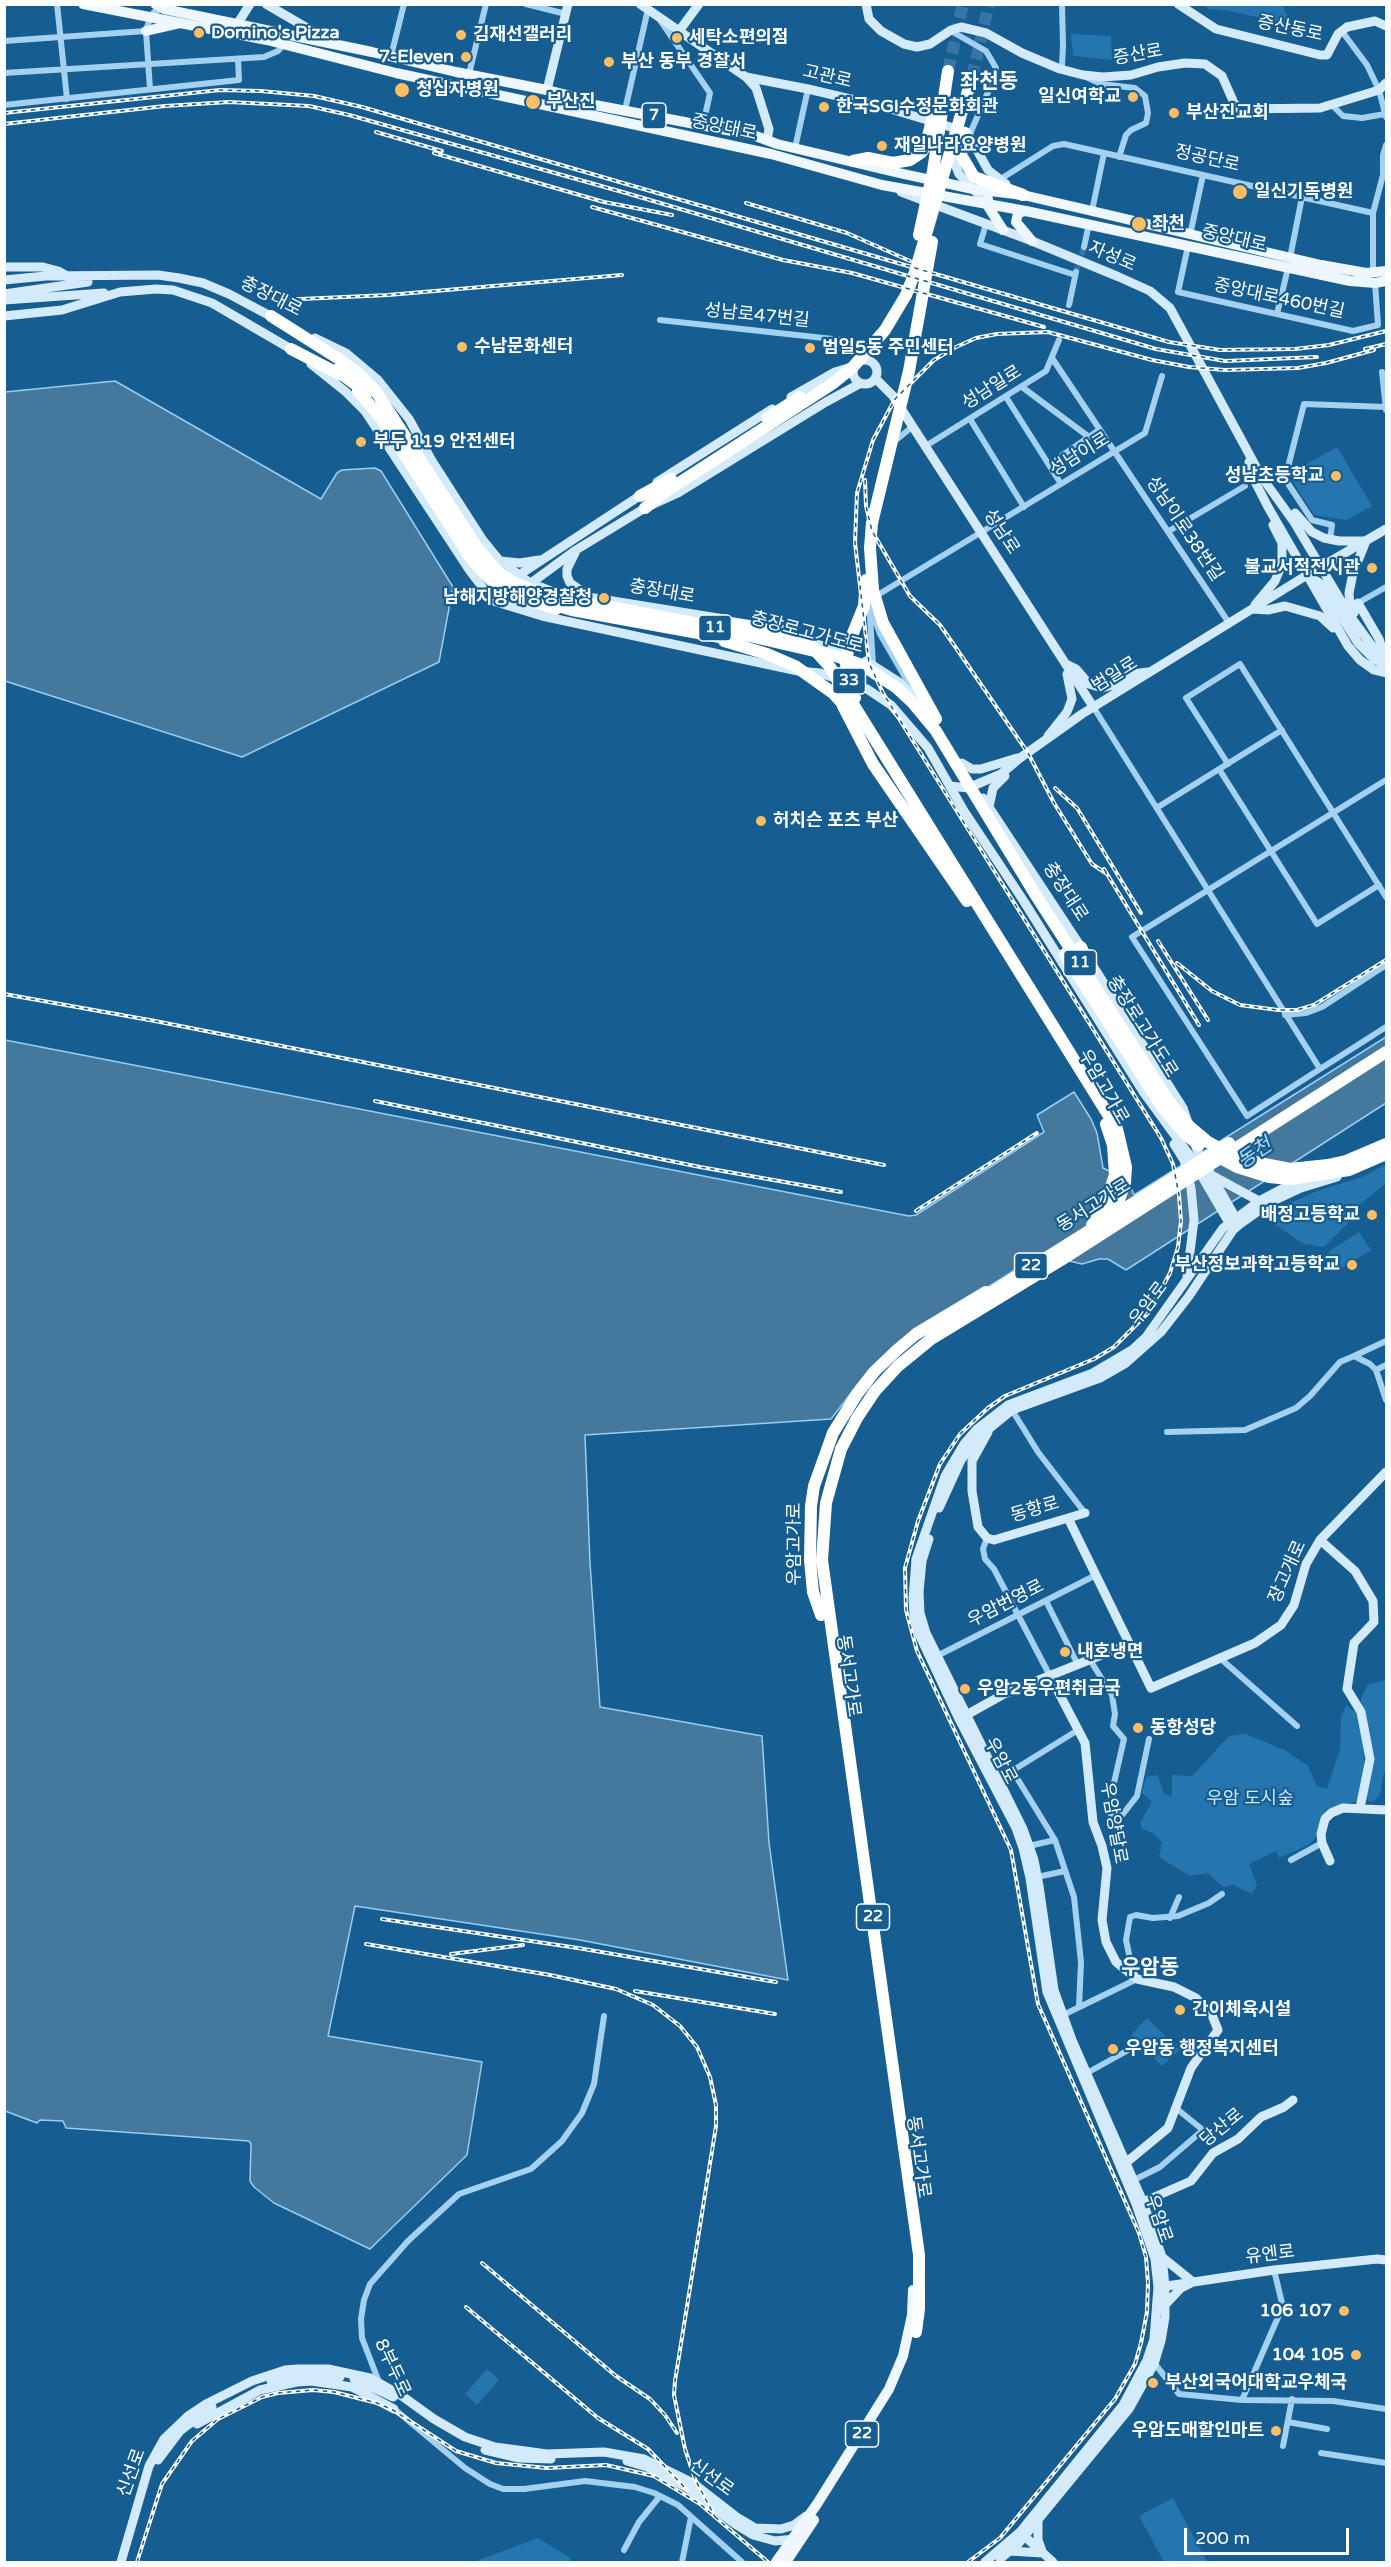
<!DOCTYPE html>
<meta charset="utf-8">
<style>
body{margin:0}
#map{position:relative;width:1391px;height:2567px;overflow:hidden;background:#165d92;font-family:"Varela Round",sans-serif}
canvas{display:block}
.frame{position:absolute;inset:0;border:6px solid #fff;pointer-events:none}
.scale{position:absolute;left:1184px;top:2528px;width:165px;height:27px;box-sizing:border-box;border:3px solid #fff;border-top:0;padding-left:8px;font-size:18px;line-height:21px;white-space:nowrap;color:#fff;-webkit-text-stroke:4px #165d92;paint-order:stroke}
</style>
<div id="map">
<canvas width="1391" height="2567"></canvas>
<div class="frame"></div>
<div class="scale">200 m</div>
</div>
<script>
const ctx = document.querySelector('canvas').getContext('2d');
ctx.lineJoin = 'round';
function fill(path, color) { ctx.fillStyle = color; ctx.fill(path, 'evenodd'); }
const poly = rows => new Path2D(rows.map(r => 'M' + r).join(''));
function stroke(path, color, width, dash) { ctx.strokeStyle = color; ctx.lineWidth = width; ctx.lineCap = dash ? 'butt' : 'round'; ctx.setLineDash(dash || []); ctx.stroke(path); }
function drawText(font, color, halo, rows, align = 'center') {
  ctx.font = font + ' "Varela Round","Noto Sans KR",sans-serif'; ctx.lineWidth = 4.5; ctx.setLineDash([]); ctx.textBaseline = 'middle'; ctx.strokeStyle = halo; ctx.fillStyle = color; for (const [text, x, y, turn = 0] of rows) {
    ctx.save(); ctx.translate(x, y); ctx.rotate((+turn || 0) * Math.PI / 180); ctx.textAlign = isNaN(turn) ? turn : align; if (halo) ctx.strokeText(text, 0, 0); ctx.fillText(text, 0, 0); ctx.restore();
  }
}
const green = poly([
 [1204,5,1282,5,1292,25,1225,10,1209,9],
 [1071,34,1111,36,1112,60,1073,56],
 [1337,447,1372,506,1347,520,1314,515,1293,482,1300,468],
 [1386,1164,1386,1183,1357,1207,1356,1215,1324,1247,1304,1244,1262,1216,1317,1191,1362,1177],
 [1359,1232,1371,1250,1339,1270,1328,1252],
 [1386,1680,1386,1773,1384,1771,1380,1795,1374,1801,1369,1802,1366,1796,1361,1699,1368,1684],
 [1346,1705,1358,1714,1367,1760,1359,1801,1326,1809,1317,1836,1310,1844,1279,1858,1276,1851,1249,1864,1257,1885,1252,1894,1233,1885,1223,1887,1208,1873,1190,1876,1159,1857,1162,1843,1153,1833,1142,1829,1140,1823,1152,1802,1142,1793,1146,1777,1158,1775,1164,1794,1172,1796,1172,1775,1192,1776,1229,1736,1246,1734,1286,1751,1308,1766,1317,1786,1327,1789,1340,1750,1341,1717],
 [1147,2018,1179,2050,1162,2066,1131,2035],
 [487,2369,499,2380,477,2405,465,2394],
 [1173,2498,1207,2562,1164,2562,1139,2516],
 [538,2538,569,2557,572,2562,474,2562]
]);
const water = poly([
 [115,381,321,499,337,473,342,470,375,468,381,471,453,587,439,662,242,757,5,681,5,392,115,381],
 [1386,1037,1386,1103,1126,1270,1108,1259,1099,1259,1082,1264,1040,1254,946,1314,861,1380,831,1419,585,1435,590,1563,600,1707,762,1736,769,1843,788,1980,580,1940,355,1906,328,2036,482,2062,467,2155,370,2249,274,2203,254,2187,250,2181,251,2144,249,2141,66,2128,63,2121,40,2120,37,2123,5,2111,5,1040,909,1216,916,1215,1044,1132,1037,1115,1074,1092,1091,1119,1097,1133,1103,1168,1118,1175,1130,1185,1134,1195,1386,1037]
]);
const streetTunnel = poly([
 [1076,272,1084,247]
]);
const highwayTunnel = poly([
 [948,71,963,4],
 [972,77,989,4]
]);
const street = poly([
 [57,4,67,99],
 [526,4,566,14],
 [660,20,710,93,703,125],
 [1341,30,1367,65,1379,90,1386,117],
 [951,31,986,51,996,68,995,76,969,136],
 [4,41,146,31],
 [391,56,404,4],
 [1060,69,1062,65,1063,46,1062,4],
 [4,73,264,57,278,51,284,44],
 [469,74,486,4],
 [1086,77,1101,84,1135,88,1145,96,1148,113,1146,123,1131,130,1126,135,1119,157],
 [150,89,146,31,150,18,154,12,164,9],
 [4,105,239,80,238,59],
 [1332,105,1343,116,1362,118,1385,114],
 [625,110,648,9],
 [795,148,808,89],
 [999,180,1053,146,1064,144,1373,213],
 [1092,211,1104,153],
 [986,224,980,244,1075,275],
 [1190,235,1203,175],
 [1188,246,1178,292,1353,331,1378,325,1375,283],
 [1084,247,1089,224],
 [1290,258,1302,197],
 [1373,273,1373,213,1383,175,1383,155,1386,145],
 [1069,305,1076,272],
 [1277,314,1288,268],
 [660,320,851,341,861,357],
 [1052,358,1229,623],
 [1382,372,1386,410],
 [1022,387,1089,437],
 [1006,397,1061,484],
 [970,419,1024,507],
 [896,440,912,427],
 [924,447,1046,371,1059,340],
 [1057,459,1099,430],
 [1169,531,1245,486],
 [1330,540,1332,525,1312,520,1285,479,1304,404,1386,407],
 [876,596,1145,433,1162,376],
 [869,600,873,665],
 [1358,603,1386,587],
 [874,608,876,623,880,634,916,696],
 [1094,708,1320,1069,1386,1027],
 [1228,764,1186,698,1240,664,1386,897],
 [1219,769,1317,924,1379,885],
 [1158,807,1282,730],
 [1285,1015,1306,1013,1322,1007,1386,965],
 [1320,1069,1247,1116,1132,937,1386,780],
 [1354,1356,1386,1341],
 [1376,1370,1386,1365],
 [1012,1410,1038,1452,1085,1513],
 [1167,1432,1245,1430,1296,1408,1310,1396,1340,1362,1354,1356,1370,1364,1376,1370,1386,1400],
 [987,1538,983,1549,985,1559,994,1569,1050,1676],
 [1046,1601,1078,1665],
 [935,1657,1096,1575],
 [1221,1659,1297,1726],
 [1090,1660,1112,1695,1115,1714,1113,1726,1124,1739,1108,1809,1112,1816,1123,1814,1137,1796,1149,1739],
 [1012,1770,1055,1840,1074,1897,1081,1962,1079,2007],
 [999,1779,1078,1730],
 [1029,1846,1055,1840],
 [1291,1860,1322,1843],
 [1037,1877,1065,1871],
 [1170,1918,1179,1897],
 [1061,2016,1137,1979,1132,1968,1126,1940,1130,1917,1136,1915,1153,1918,1178,1916,1209,1903,1222,1894],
 [1087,2073,1132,2048],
 [1134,2180,1160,2167,1203,2130,1177,2109],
 [1154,2363,1179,2394,1242,2400,1333,2401,1386,2409],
 [379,2382,362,2338,361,2319,364,2300,370,2284,408,2241,459,2194,531,2169,562,2141,582,2113,594,2084,604,2016],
 [1242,2400,1279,2315,1282,2303,1274,2270],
 [392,2407,465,2468,490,2484,503,2489,524,2489,585,2481,635,2487,654,2493,678,2505,742,2562],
 [1288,2422,1327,2429],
 [1283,2446,1292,2399],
 [1321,2453,1386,2463],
 [624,2550,639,2522,660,2496],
 [682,2562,691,2517]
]);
const secondary = poly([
 [266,4,331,42],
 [640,4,746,77,808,89,884,107,967,132,988,170,1006,184],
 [866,4,869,19,881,31,904,44,917,47,930,44,951,30,961,27,986,33,1022,53,1060,69,1083,75,1103,77,1131,75,1158,67,1185,63,1205,64,1222,76,1234,103,1240,109,1320,108,1379,90,1386,83],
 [1178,4,1216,29,1320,55,1327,55,1338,34,1347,27,1375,21,1386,26],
 [238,23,250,4],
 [679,31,699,4],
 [746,77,756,88,769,129,767,140],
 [547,90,568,4],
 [953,150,953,159,959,174,986,203],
 [901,192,1032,241,1119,277,1150,291,1170,308,1261,476,1294,522,1350,616,1386,665],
 [4,267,43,267,58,271,67,276],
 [4,280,46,276,158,275,179,278,203,283,229,294,276,319],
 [4,294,88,282],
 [4,300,104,293],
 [4,316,62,310,120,292,156,289,173,290,212,303,296,352],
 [315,338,346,353,378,380,409,419,432,461,482,539,500,561,530,583,551,591,724,619],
 '853 372a12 12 0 1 1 24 0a12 12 0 1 1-24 0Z',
 [311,364,346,392,365,411,470,571,493,601,542,616,798,671,820,673,867,689,891,705,928,748,964,811,1023,900,1144,1093,1190,1156,1232,1228],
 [875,378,893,396,1094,708],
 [791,397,835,372,848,368],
 [1249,462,1252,476,1268,507,1348,646,1360,660,1374,670,1386,673],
 [657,482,772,409],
 [1295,513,1312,532,1324,538,1339,541,1366,541],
 [575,553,567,569,567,576,570,583,586,594],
 [500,561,520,563,539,560],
 [1309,576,1321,584,1358,643,1374,659,1384,665],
 [527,586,576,550,645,508,678,493,826,402,861,383],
 [493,601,519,575,644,493],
 [1358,603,1379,639,1386,661],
 [1255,605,1275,581,1282,564,1282,543,1273,525],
 [1252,609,1268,610,1285,606,1320,616,1333,628],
 [1354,613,1350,605,1349,593,1353,573,1366,541],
 [807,641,845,653],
 [866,661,899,682,926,708],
 [1066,664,1076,669,1089,684,1102,688,1113,685,1133,674,1148,672],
 [1048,736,1067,712,1072,699,1067,674],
 [962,763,972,769,981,769,1017,758],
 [950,786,968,788,1001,774,1020,758,1082,714,1307,575,1386,529],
 [983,798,1081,947,1183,1108,1187,1120],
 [989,807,993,788,1005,776],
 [1193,1139,1197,1150,1238,1222],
 [1174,1144,1184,1160,1191,1188,1194,1220,1187,1276],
 [1213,1176,1259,1201],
 [988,1432,972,1461,972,1491,978,1527,987,1538,994,1540,1085,1513],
 [939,1508,961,1460,977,1439,990,1428,1012,1410,1100,1378,1126,1363,1161,1332,1189,1296,1233,1230,1240,1224,1271,1202,1301,1188,1337,1177],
 [1068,1518,1151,1688,1255,1643,1281,1625,1294,1605,1306,1564,1320,1540,1386,1472],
 [929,1539,922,1561,919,1592,920,1613,926,1633,1023,1829,1034,1860,1039,1886,1054,1990,1072,2040,1143,2202,1162,2257,1165,2286,1165,2317,1161,2341,1154,2364,1129,2409,1019,2543,1000,2559],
 [1320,1540,1355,1571,1373,1601,1374,1622,1354,1643,1347,1689,1361,1712,1370,1759,1360,1808],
 [1050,1676,1085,1743,1093,1822,1102,1846,1107,1868,1102,1920,1106,1942,1116,1962,1137,1979,1174,1987,1196,1998,1212,2015,1218,2030,1191,2068,1168,2128,1122,2166],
 [961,1718,1004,1694,1129,1644],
 [1330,1861,1322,1843,1321,1834,1325,1819,1331,1813,1343,1808,1386,1810],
 [1143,2202,1191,2181,1213,2153,1238,2139,1261,2117,1284,2107,1293,2100],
 [1162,2257,1193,2282,1181,2288,1165,2305],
 [1160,2287,1274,2270,1377,2259,1386,2260],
 [354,2379,393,2397],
 [271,2381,311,2374,340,2377],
 [197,2424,260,2390,297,2382,311,2381,352,2387,394,2409],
 [485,2450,519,2458,551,2459],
 [158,2460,180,2431,212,2407],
 [627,2461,647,2467,686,2487,735,2524,753,2535,775,2541,795,2539],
 [1038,2521,1038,2540,1042,2551],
 [1022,2534,1053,2562],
 [1009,2551,1042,2553],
 [121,2562,149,2466,164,2439,188,2416,206,2404,252,2381,285,2370,297,2369,328,2369,370,2378,402,2396,434,2419,465,2437,495,2447,547,2454,604,2452,644,2459,693,2483,738,2518,755,2528,781,2529,794,2525,806,2516],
 [985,2562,1020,2532,1123,2405,1147,2360,1154,2339,1158,2287,1155,2259,1136,2204,1047,1992,1030,1878,1023,1848,1016,1828,959,1719,919,1634,914,1615,913,1598,916,1559,945,1476,964,1444,977,1429,1008,1405,1093,1373,1132,1350,1146,1337,1223,1228,1259,1201,1299,1180]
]);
const primary = poly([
 [83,4,267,40,396,73,771,154,882,185,1026,211,1350,281,1375,283,1386,281],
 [155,4,164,9,372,52,456,72,547,90,571,96,579,102,753,135,777,144,899,173,973,189,1023,195,1092,211,1321,265,1366,273,1386,271],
 [146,31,181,23],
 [988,199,986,203,1003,230],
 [1026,211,1018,213,1016,222,1032,241],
 [776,2562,817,2504,889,2389,903,2356,912,2315,913,2290],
 [786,2562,814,2520]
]);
const highway = poly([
 [964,133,961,155,974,177,1023,195],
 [853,161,868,158,893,163,910,160,922,152,926,145,932,119],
 [919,235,933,171,948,71],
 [932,242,909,371,872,523,870,548,873,590,883,623,936,719],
 [271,316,339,359,359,374,377,393,478,549,500,574,515,583,541,594,689,622,836,656,862,665,897,688,912,702,936,731,1035,894,1168,1100,1189,1126,1208,1142,1239,1159,1290,1169,1328,1165,1346,1161,1386,1144],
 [291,349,341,375],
 [336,370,367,393],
 [358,391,381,418,470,557,482,571,493,582,520,599,556,609],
 [767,418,800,397],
 [640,496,671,479],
 [645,508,665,492,832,384,853,367,885,330,906,295,915,272,972,77],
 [548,603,572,610,731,639],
 [717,621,787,632,812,647,830,667,1117,1129,1126,1167,1125,1183,1114,1214],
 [724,641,767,654,795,666,833,693,850,712],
 [855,698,847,675,846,663,849,643,864,606,866,580],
 [843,706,873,764,967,901],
 [1081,947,1090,967],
 [1065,954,1162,1107,1185,1134,1199,1145],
 [1224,1160,1237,1167,1269,1177,1290,1179,1349,1170,1386,1154],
 [1092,1225,1104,1207,1115,1175,1113,1145,1106,1124],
 [982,1298,1229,1143],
 [821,1615,813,1592,810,1560,811,1506,814,1486,833,1433,857,1394,874,1372,897,1350,916,1334,986,1292],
 [916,2332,919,2309,919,2255,822,1560,826,1503,841,1449,857,1418,875,1391,898,1366,931,1339,1069,1255,1386,1052]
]);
const rail = poly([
 [4,113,220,90,261,91,314,96,362,107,1169,342,1220,350,1295,349,1329,345,1386,331],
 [4,124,165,106,229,102,309,106,349,115,626,193,1156,349,1225,361,1317,357],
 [376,132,442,151],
 [434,153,604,202,672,215],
 [746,203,847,233,910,261],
 [592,207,783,260,852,273,1044,327],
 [279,300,388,295,622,275],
 [1365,349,1386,344],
 [865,480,866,506,872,531,910,596,940,625,954,645,1028,753,1054,803,1092,864,1107,874],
 [1055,788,1077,808,1141,913],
 [1104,869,1199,1025],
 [1158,941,1208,1020],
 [1177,963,1212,991,1240,1005,1278,1010,1297,1010,1314,1005,1386,960],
 [4,994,155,1021,884,1165],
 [375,1101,700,1167,841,1192],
 [916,1211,1037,1133],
 [382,1919,578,1948,776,1982],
 [366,1944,550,1975,616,1989,653,2005,680,2026,697,2047,710,2077,716,2105,716,2126,675,2381,674,2395,685,2449,695,2479,715,2517],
 [451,1954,523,1945],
 [635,1991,775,2014],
 [482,2263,616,2376,650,2399,665,2415,677,2433],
 [466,2307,598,2418,648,2449,687,2490],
 [137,2562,162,2484,192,2441,218,2419,262,2397,278,2393,313,2390,334,2392,377,2403,393,2410,456,2451,496,2463,547,2468,606,2465,654,2476,700,2504,768,2562],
 [968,2562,1000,2538,1115,2399,1135,2364,1141,2343,1147,2312,1148,2283,1146,2257,1139,2233,1038,2004,1011,1850,917,1651,906,1610,905,1568,918,1521,940,1464,960,1434,988,1408,1005,1396,1094,1359,1114,1347,1149,1312,1170,1273,1178,1247,1181,1221,1179,1195,1173,1164,1161,1138,883,693,875,676,869,663,855,543,857,493,873,440,895,399,934,360,956,347,976,338,997,334,1048,332,1152,360,1189,367,1225,370,1298,368,1326,363,1374,350]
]);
const markers = [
 [199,33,6,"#ffbd64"],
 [461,35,6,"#ffbd64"],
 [677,38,6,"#ffbd64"],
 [466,57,6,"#ffbd64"],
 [609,62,6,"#ffbd64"],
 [402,90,8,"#ffbd64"],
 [1133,97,6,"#ffbd64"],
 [533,102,8,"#ffbd64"],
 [824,107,6,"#ffbd64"],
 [1174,113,6,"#ffbd64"],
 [882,146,6,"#ffbd64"],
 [1240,192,8,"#ffbd64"],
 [1139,224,8,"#ffbd64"],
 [462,347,6,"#ffbd64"],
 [810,348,6,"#ffbd64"],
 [361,442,6,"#ffbd64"],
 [1336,476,6,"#ffbd64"],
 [1372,568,6,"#ffbd64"],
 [604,598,6,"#ffbd64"],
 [761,821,6,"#ffbd64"],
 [1372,1215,6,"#ffbd64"],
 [1352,1265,6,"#ffbd64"],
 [1065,1652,6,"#ffbd64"],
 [965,1689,6,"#ffbd64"],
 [1138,1728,6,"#ffbd64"],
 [1180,2010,6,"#ffbd64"],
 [1113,2049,6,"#ffbd64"],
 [1344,2311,6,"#ffbd64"],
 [1356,2355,6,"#ffbd64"],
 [1153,2383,6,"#ffbd64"],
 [1276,2431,6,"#ffbd64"]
];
const shields = [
 [654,116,24],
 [715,628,33],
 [849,681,33],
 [1080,963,33],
 [1031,1266,33],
 [873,1917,33],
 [862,2434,33]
];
const shieldNames = [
 ["7",654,116],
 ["11",715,628],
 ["33",849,681],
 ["11",1080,963],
 ["22",1031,1266],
 ["22",873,1917],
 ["22",862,2434]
];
const streetNames = [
 ["증산동로",1290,29,12],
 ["증산로",1138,55,-10],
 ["고관로",827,77,13],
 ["중앙대로",724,128,12],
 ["정공단로",1207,159,13],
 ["중앙대로",1234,239,13],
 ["자성로",1112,257,23],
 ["충장대로",271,297,27],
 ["중앙대로460번길",1279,299,12],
 ["성남로47번길",757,316,6],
 ["성남일로",992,388,-32],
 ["성남이로",1080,455,-32],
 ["성남이로38번길",1184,529,56],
 ["성남로",1001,532,57],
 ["충장대로",662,592,10],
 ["충장로고가도로",807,633,15],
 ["범일로",1115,675,-32],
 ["충장대로",1065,892,57],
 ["충장로고가도로",1142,1027,58],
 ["우암고가로",1103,1087,60],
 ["동서고가로",1094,1206,-32],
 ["우암로",1149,1304,-53],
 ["동항로",1035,1510,-16],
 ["우암고가로",795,1544,-90],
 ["장고개로",1288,1572,-66],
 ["우암번영로",1006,1604,-27],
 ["동서고가로",848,1676,82],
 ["우암로",1000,1761,62],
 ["우암양달로",1113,1823,80],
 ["당산로",1222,2128,-39],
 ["동서고가로",918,2157,82],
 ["우암로",1158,2219,71],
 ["유엔로",1270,2255,-7],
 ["8부두로",392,2368,65],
 ["신선로",132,2473,-70],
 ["신선로",711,2478,36]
];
const poiNames = [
 ["Domino's Pizza",211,33],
 ["김재선갤러리",473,35],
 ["세탁소편의점",689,38],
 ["7-Eleven",454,57,"right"],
 ["부산 동부 경찰서",621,62],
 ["청십자병원",416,90],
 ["일신여학교",1121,97,"right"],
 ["부산진",546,102],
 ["한국SGI수정문화회관",836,107],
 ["부산진교회",1186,113],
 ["재일나라요양병원",894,146],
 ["일신기독병원",1254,192],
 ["좌천",1152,224],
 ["수남문화센터",474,347],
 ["범일5동 주민센터",822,348],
 ["부두 119 안전센터",373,442],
 ["성남초등학교",1324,476,"right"],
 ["불교서적전시관",1360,568,"right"],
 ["남해지방해양경찰청",592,598,"right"],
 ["허치슨 포츠 부산",773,821],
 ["배정고등학교",1360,1215,"right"],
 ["부산정보과학고등학교",1340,1265,"right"],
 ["내호냉면",1077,1652],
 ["우암2동우편취급국",977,1689],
 ["동항성당",1150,1728],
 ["간이체육시설",1192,2010],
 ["우암동 행정복지센터",1125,2049],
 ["106 107",1332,2311,"right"],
 ["104 105",1344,2355,"right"],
 ["부산외국어대학교우체국",1165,2383],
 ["우암도매할인마트",1264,2431,"right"]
];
const parkNames = [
 ["우암 도시숲",1250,1799]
];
const waterNames = [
 ["동천",1255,1154,-34]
];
const quarterNames = [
 ["좌천동",989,82],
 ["우암동",1150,1968]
];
fill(green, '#2576af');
fill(water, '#45789d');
stroke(water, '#97cef3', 1.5);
stroke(streetTunnel, '#3975a2', 6, [6, 3]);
stroke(highwayTunnel, '#3975a2', 12, [12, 6]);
stroke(street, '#a5d1f1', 6);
stroke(secondary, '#d3eafb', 9);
stroke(primary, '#eef7ff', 10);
stroke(highway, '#fff', 12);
stroke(rail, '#fff', 4);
stroke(rail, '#165d92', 1.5, [4.5]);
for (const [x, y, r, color] of markers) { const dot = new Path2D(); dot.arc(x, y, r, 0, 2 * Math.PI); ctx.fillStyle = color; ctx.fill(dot); stroke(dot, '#165d92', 2); }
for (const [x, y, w] of shields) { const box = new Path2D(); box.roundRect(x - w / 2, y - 13, w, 26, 4.5); ctx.fillStyle = '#165d92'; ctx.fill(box); stroke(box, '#fff', 1.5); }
drawText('bold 16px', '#fff', null, shieldNames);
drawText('18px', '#fff', '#165d92', streetNames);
drawText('bold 18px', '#fff', '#165d92', poiNames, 'left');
drawText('18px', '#cce8fc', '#165d92', parkNames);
drawText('italic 20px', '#b1dbf7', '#165d92', waterNames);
drawText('bold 21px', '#fff', '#165d92', quarterNames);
</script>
